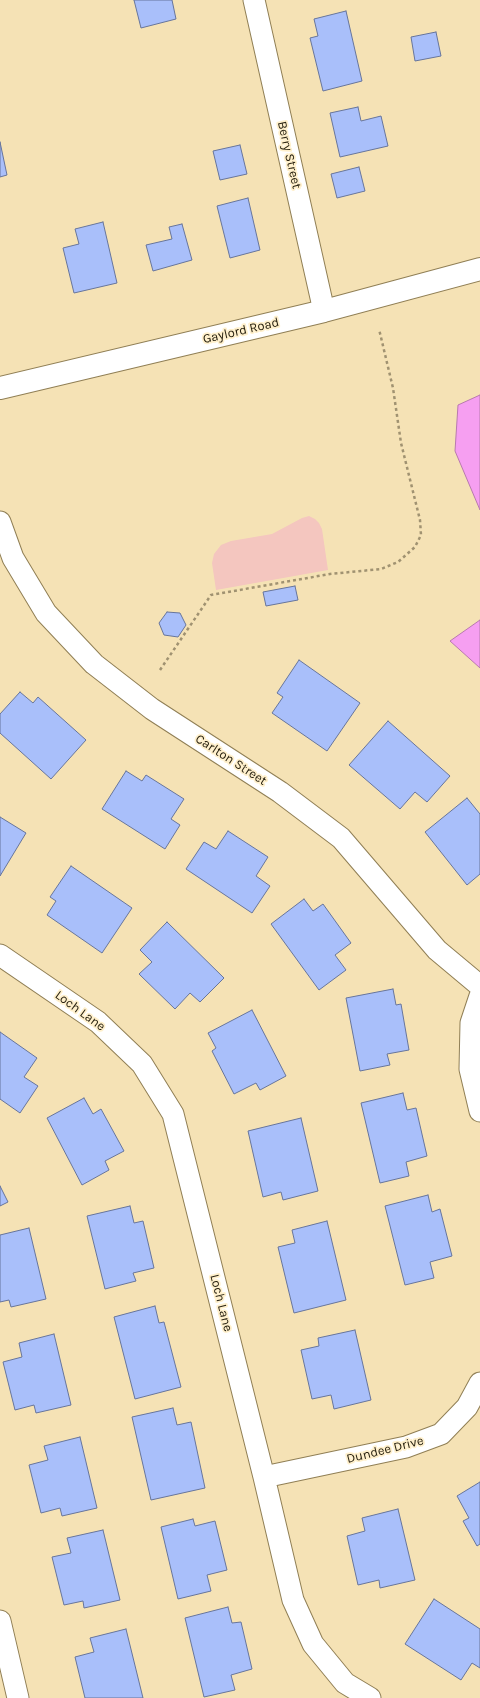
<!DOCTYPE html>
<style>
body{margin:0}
canvas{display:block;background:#f5e2b5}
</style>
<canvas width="480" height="1698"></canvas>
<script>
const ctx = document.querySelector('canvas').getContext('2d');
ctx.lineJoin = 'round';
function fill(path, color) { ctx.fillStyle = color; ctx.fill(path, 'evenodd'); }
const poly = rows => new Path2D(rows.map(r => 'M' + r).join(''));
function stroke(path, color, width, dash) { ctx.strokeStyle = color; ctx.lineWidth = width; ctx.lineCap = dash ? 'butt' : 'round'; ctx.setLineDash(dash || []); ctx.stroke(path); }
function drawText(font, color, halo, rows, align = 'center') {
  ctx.font = font + ' Karla,sans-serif'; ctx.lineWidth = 3.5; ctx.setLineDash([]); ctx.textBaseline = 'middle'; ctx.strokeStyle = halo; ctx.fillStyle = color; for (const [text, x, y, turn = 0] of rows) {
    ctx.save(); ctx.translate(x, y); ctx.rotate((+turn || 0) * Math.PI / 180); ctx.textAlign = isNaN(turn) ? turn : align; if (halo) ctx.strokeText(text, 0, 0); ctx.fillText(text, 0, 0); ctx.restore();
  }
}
const green = poly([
 [309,516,315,519,319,523,322,529,328,570,216,590,212,563,214,554,221,545,231,541,272,534,302,518]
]);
const water = poly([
 [480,395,480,510,455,451,458,405,480,395],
 [480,620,480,668,450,641,480,620]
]);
const building = poly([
 [134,0,172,0,176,19,141,28,134,0],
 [346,11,362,81,323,91,310,38,318,36,314,19,346,11],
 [436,32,441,56,415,61,411,37,436,32],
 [358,107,361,121,381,116,388,146,340,157,330,113,358,107],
 [0,142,7,175,0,177,0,142],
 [240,145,247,174,220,180,213,151,240,145],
 [359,167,365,191,337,198,331,174,359,167],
 [248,198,260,250,230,258,217,206,248,198],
 [103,222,117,283,74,293,63,248,79,244,75,229,103,222],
 [182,224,192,260,153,271,146,245,172,239,169,227,182,224],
 [295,586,298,600,266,606,263,592,295,586],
 [167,612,180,613,186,625,178,637,164,635,159,623,167,612],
 [299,660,360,703,327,751,272,713,283,697,277,693,299,660],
 [20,692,33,703,38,697,86,740,51,779,0,733,0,714,20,692],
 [388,721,450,776,427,802,415,792,400,809,349,765,388,721],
 [126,771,142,781,146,775,184,799,171,819,180,825,165,849,102,809,126,771],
 [467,798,480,814,480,874,467,885,425,832,467,798],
 [0,817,26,833,0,876,0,817],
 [228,831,268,857,256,876,270,886,252,913,186,869,204,842,216,849,228,831],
 [71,866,132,908,102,953,47,915,56,901,50,897,71,866],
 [304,899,313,911,323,904,351,943,335,955,346,970,319,990,271,924,304,899],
 [167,922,224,978,200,1002,190,993,175,1009,139,974,152,962,140,950,167,922],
 [393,989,396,1005,401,1004,409,1050,387,1054,390,1065,360,1071,346,998,393,989],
 [252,1010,286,1076,260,1090,256,1083,234,1094,212,1051,216,1048,208,1033,252,1010],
 [0,1032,37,1058,24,1077,38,1086,20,1113,0,1099,0,1032],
 [403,1093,407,1110,416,1108,427,1156,406,1162,409,1176,380,1183,361,1103,403,1093],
 [84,1098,93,1114,101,1109,124,1151,105,1161,109,1170,82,1185,47,1118,84,1098],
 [301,1118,318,1191,283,1200,281,1192,263,1197,248,1131,301,1118],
 [0,1186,8,1202,0,1206,0,1186],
 [428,1195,432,1212,440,1209,452,1256,430,1262,434,1278,405,1285,385,1206,428,1195],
 [130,1206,134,1223,143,1221,154,1268,133,1273,136,1281,105,1289,87,1216,130,1206],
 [327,1221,346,1300,294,1313,278,1247,295,1243,292,1230,327,1221],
 [29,1228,46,1299,11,1307,9,1300,0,1302,0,1235,29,1228],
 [155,1306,159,1323,164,1322,181,1387,135,1399,114,1317,155,1306],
 [355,1330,371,1400,334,1409,331,1395,312,1399,301,1350,319,1346,318,1338,355,1330],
 [54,1334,71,1405,36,1413,34,1405,15,1410,3,1362,22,1357,19,1343,54,1334],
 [173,1408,177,1425,191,1422,205,1488,151,1500,132,1417,173,1408],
 [80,1437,97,1508,62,1516,60,1508,41,1513,29,1465,48,1460,44,1446,80,1437],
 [480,1482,480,1544,477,1546,463,1521,469,1518,457,1496,480,1482],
 [398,1509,415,1580,380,1588,379,1580,358,1585,347,1536,365,1531,362,1518,398,1509],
 [193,1519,195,1526,215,1521,227,1570,207,1575,211,1591,178,1599,161,1527,193,1519],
 [103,1530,120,1600,84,1608,83,1601,64,1605,52,1557,71,1553,67,1538,103,1530],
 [434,1599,480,1629,480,1668,472,1663,461,1680,405,1644,434,1599],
 [228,1607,232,1623,241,1622,252,1669,231,1675,235,1690,204,1697,185,1618,228,1607],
 [126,1629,143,1698,85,1698,75,1657,94,1652,90,1638,126,1629]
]);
const path = poly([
 [160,670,211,595,330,574,381,569,398,562,415,547,421,535,420,520,401,443,393,388,379,329]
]);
const street = poly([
 [254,0,324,311],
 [0,522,13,558,46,613,94,664,152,709,280,792,341,838,437,950,480,986],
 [0,955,98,1022,142,1064,173,1114,264,1477,293,1600,313,1644,345,1683,370,1698],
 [480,996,471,1023,470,1069,480,1111],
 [264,1477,406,1447,441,1434,467,1407,480,1383],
 [0,1621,18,1698]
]);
const secondary = poly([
 [0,388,324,311,480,269]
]);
const streetNames = [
 ["Berry Street",289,155,77],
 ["Gaylord Road",241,331,-13],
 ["Carlton Street",231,760,33],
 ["Loch Lane",80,1011,36],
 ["Loch Lane",221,1303,76],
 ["Dundee Drive",385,1450,-14]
];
fill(green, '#f4c6bf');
fill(water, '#f69ff1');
stroke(water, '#b87aae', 1);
fill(building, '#a9bffa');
stroke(building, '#67759b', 1);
stroke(street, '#907f55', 23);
stroke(secondary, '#907f55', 24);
stroke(path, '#a09271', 2.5, [3, 3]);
stroke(street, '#fff', 21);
stroke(secondary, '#fff', 22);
drawText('13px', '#292211', '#fff0cc', streetNames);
</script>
